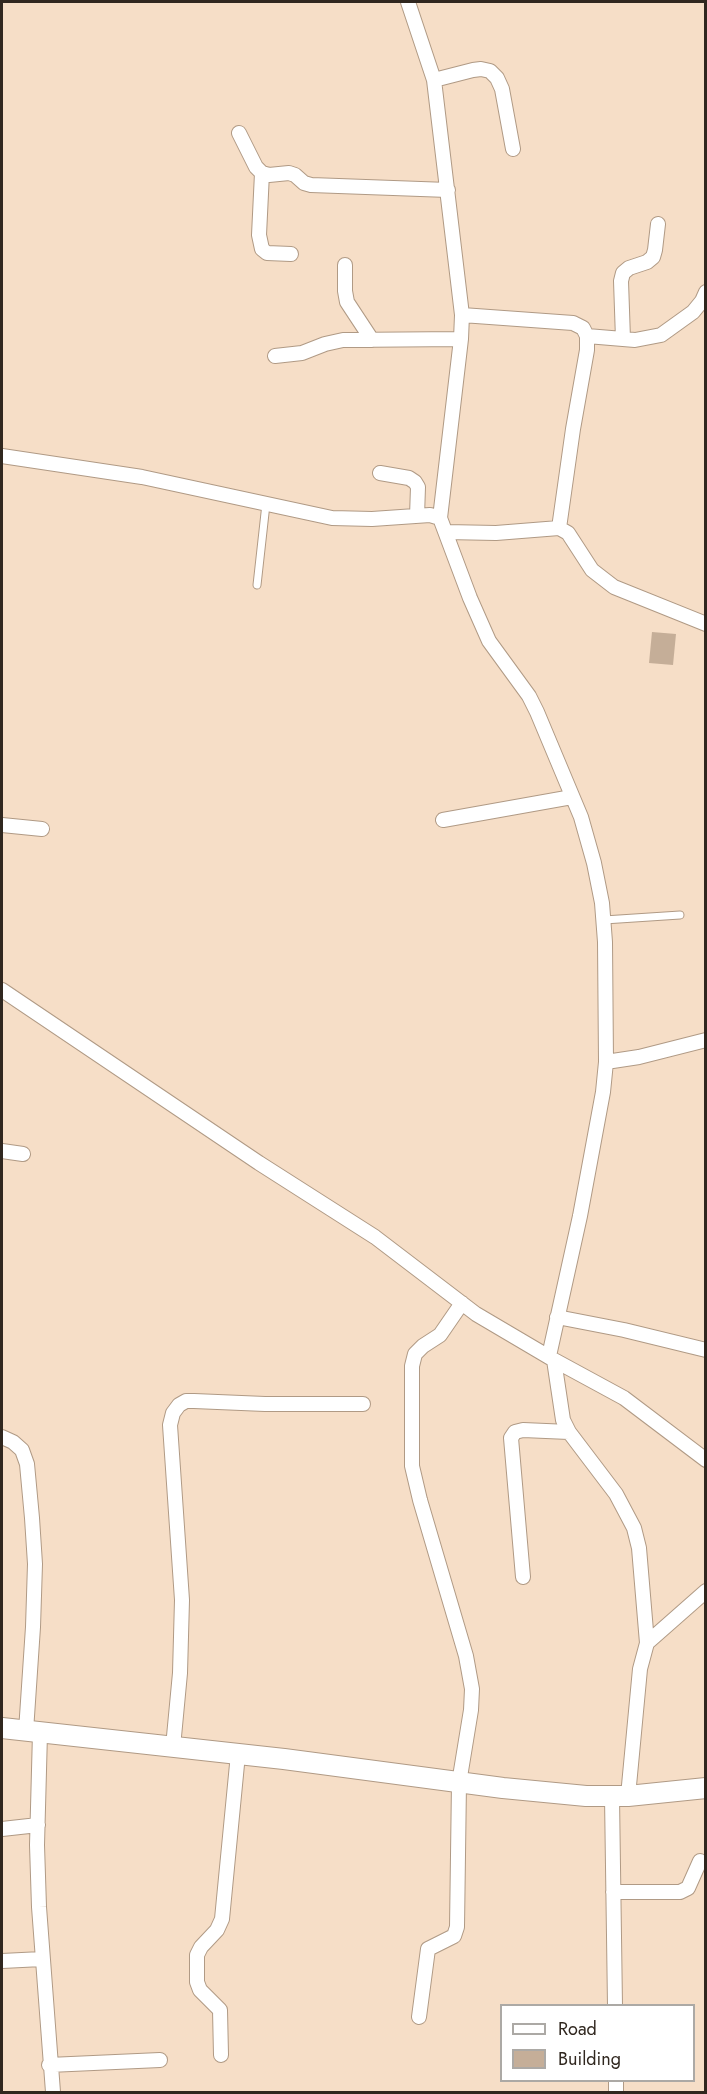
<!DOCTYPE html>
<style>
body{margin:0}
#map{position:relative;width:707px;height:2094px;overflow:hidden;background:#f6dec7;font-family:Jost,sans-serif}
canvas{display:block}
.frame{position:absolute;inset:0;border:3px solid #30271f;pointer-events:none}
.legend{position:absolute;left:500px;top:2004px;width:195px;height:78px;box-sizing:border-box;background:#fff;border:2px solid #aca9a5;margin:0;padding:8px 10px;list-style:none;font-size:18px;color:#30271f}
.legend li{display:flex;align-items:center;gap:12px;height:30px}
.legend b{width:30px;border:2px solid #aca9a5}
</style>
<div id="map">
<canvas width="707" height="2094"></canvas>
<div class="frame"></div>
<ul class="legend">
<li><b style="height:8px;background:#fff"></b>Road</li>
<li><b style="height:16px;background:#c5ae98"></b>Building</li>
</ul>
</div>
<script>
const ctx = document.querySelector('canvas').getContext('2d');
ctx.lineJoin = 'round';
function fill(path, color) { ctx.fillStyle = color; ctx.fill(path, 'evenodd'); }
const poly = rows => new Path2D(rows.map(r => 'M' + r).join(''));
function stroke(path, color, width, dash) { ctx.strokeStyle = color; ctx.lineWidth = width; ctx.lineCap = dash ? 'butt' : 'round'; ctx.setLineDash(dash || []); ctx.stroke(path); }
const building = poly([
 [652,632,676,634,673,665,649,663]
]);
const lane = poly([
 [257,585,266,504],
 [604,920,680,915]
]);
const street = poly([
 [408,2,434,80,462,315,461,339,440,518],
 [434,80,473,70,481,69,490,71,497,78,502,89,513,149],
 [239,133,256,167,262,173,269,175,289,173,295,175,304,183,311,185,448,190],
 [262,173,259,235,262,249,267,253,291,254],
 [345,265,345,291,347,302,372,340],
 [462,315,573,323,583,328,587,336,587,350,573,429,559,528],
 [587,336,635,340,661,335,693,312,702,301,706,292],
 [623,339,621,281,623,273,629,268,647,262,653,257,655,250,658,224],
 [275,356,302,353,325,344,343,340,461,339],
 [2,456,142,477,332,518,372,519,430,515,440,518,470,598,489,641,529,696,537,712,581,817,594,863,602,903,605,942,606,1062,603,1092,580,1216,549,1356],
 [380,473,409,478,415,482,418,487,417,516],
 [446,532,496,533,559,528,568,533,592,570,614,587,706,624],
 [443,820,572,797],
 [2,825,42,829],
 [2,990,259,1163,375,1237,476,1314,554,1360,624,1398,706,1460],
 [606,1062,639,1057,706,1040],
 [2,1151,23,1154],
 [557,1317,624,1330,706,1350],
 [554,1360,563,1420,569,1432,616,1494,634,1528,639,1548,647,1643],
 [2,1437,13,1442,22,1450,27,1464,32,1518,35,1564,33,1627,26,1731],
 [523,1577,511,1438,515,1432,523,1430,569,1432],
 [40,1733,37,1845,39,1907,53,2092],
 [173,1747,180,1673,182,1600,170,1425,173,1413,179,1405,186,1401,194,1401,265,1404,363,1404],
 [628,1796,640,1669,647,1643,706,1591],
 [612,1797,615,2006],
 [2,1829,38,1825],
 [613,1892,680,1892,688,1888,700,1861],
 [2,1961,42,1959],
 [419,2017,428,1949,454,1936,457,1927,459,1783,471,1710,472,1689,466,1656,420,1500,412,1466,412,1366,415,1354,423,1346,440,1335,462,1303],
 [221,2055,220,2010,200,1990,197,1982,197,1955,201,1947,217,1930,222,1919,238,1754],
 [49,2065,160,2060],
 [616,2092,616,2080]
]);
const secondary = poly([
 [2,1728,284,1759,503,1788,586,1796,628,1796,706,1788]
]);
fill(building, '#c5ae98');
stroke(lane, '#b09a85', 9);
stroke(street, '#b09a85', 16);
stroke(secondary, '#b09a85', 22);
stroke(lane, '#fff', 7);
stroke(street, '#fff', 14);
stroke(secondary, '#fff', 20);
</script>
